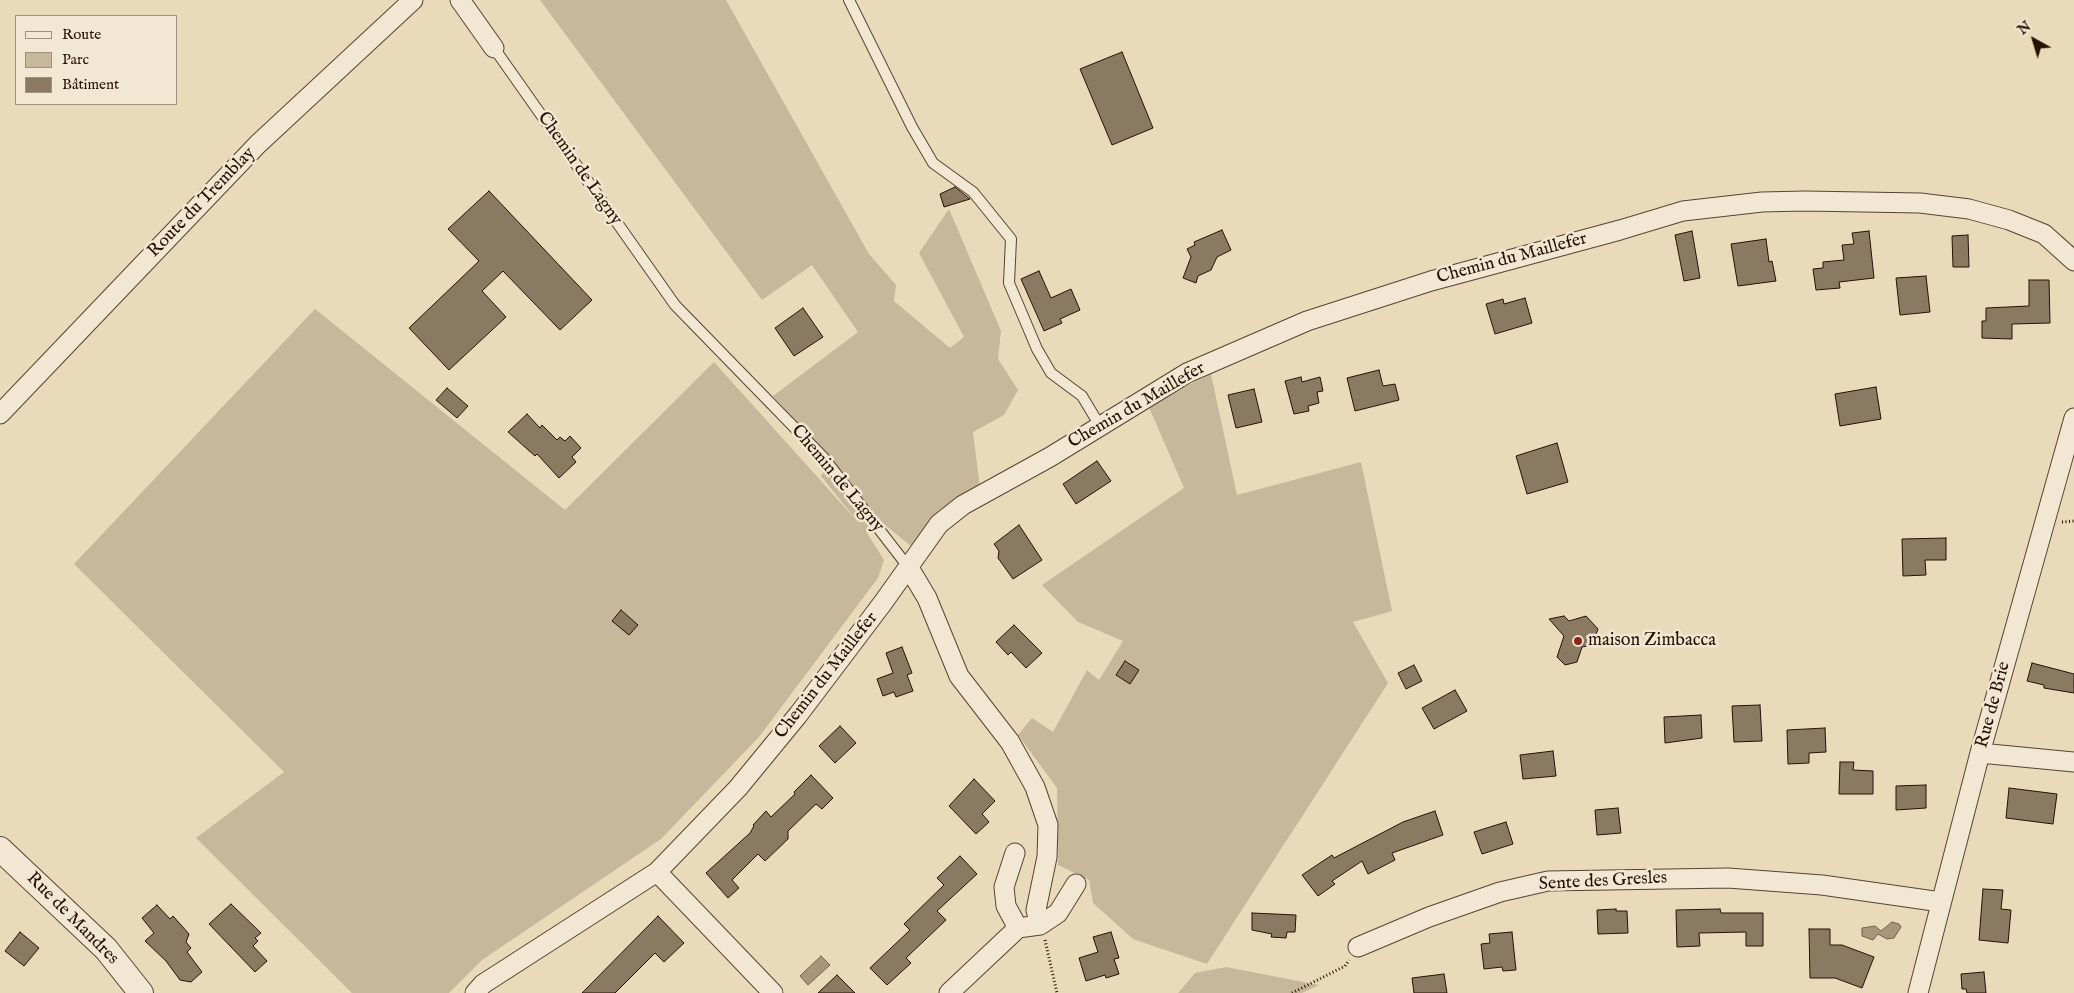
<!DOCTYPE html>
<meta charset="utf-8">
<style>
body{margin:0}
#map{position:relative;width:2074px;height:993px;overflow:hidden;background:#e9daba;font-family:"IM FELL English",serif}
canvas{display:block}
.legend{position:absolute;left:15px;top:15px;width:162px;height:90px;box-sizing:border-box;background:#f1e7d2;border:1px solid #a0917f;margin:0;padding:6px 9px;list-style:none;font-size:15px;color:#261103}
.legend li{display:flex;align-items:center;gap:10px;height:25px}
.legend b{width:25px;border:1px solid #a0917f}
.north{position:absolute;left:2009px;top:15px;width:50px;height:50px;-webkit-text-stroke:4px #f1e7d2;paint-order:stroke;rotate:321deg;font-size:14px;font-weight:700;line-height:20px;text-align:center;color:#261103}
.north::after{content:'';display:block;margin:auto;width:18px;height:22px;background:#261103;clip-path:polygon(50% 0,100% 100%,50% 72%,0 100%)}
</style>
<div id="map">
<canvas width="2074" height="993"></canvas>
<ul class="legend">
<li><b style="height:6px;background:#f1e7d2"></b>Route</li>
<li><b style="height:14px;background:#c8b89b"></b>Parc</li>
<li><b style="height:14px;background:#8b7a62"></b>Bâtiment</li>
</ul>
<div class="north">N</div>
</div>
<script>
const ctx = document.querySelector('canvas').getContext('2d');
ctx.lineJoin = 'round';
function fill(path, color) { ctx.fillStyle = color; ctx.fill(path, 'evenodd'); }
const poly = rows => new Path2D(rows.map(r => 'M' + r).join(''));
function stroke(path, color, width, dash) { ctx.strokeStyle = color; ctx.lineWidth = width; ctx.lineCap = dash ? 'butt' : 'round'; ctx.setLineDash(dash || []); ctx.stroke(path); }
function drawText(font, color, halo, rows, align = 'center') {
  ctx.font = font + ' "IM FELL English",serif'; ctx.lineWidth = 5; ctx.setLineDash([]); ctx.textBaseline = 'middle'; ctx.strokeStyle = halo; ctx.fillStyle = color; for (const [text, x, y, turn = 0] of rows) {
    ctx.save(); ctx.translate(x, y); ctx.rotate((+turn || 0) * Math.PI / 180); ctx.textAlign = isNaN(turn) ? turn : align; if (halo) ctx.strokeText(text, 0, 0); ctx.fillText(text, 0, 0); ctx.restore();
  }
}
const green = poly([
 [540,0,726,0,869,254,896,285,894,301,950,348,964,337,919,253,949,209,1001,331,998,359,1018,390,1004,415,973,432,980,488,912,547,885,525,867,533,884,560,878,578,759,737,661,839,482,960,449,993,352,993,196,838,284,772,74,564,315,309,565,510,714,362,857,521,821,476,830,459,773,396,858,332,812,265,762,300],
 [1211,374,1237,495,1361,462,1392,611,1353,622,1388,683,1207,964,1133,939,1093,903,1089,880,1058,865,1057,788,1018,735,1032,718,1053,732,1087,670,1099,680,1123,641,1078,622,1042,585,1184,488,1148,405],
 [1226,967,1319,985,1302,993,1178,993,1195,973]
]);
const water = poly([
 [1892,922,1899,924,1901,927,1894,938,1887,939,1878,934,1873,940,1862,936,1862,928,1875,926,1881,931,1892,922],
 [821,956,830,965,808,985,800,976,821,956]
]);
const building = poly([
 [1122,52,1153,128,1112,145,1080,69,1122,52],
 [955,187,970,199,944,207,940,194,955,187],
 [489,191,592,300,560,330,503,271,482,291,506,317,449,370,409,328,479,261,448,229,489,191],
 [1222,230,1231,250,1217,257,1211,270,1198,276,1196,283,1183,278,1191,257,1187,249,1195,245,1194,242,1222,230],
 [1692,231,1700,278,1684,281,1675,235,1692,231],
 [1869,231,1874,278,1839,282,1840,288,1816,290,1813,269,1823,268,1823,262,1844,260,1842,245,1854,244,1852,233,1869,231],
 [1968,235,1969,267,1953,267,1952,236,1968,235],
 [1766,239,1769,262,1772,261,1776,281,1738,286,1731,244,1766,239],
 [1039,271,1051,298,1071,289,1080,310,1060,319,1062,323,1044,331,1021,279,1039,271],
 [1926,276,1930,312,1900,315,1896,278,1926,276],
 [2029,280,2049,280,2050,323,2012,324,2012,339,1982,338,1982,321,1986,321,1986,308,2029,306,2029,280],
 [1525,298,1532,323,1495,334,1486,304,1503,299,1504,304,1525,298],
 [803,308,823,337,794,356,775,328,803,308],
 [1379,370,1383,386,1395,384,1399,400,1355,411,1347,378,1379,370],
 [1301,377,1302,382,1320,377,1323,391,1317,392,1319,403,1308,406,1309,411,1294,414,1285,381,1301,377],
 [1876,387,1881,419,1840,426,1835,394,1876,387],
 [447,388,468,406,457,418,436,400,447,388],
 [1254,389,1262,422,1236,428,1228,395,1254,389],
 [527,414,540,428,542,425,557,440,560,437,565,441,570,436,581,448,572,457,576,462,559,478,537,454,535,456,508,432,527,414],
 [1557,443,1568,482,1527,494,1516,456,1557,443],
 [1097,461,1111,481,1076,504,1063,484,1097,461],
 [1019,525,1042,560,1013,579,998,558,999,551,994,544,1019,525],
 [1946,538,1946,560,1925,560,1926,575,1903,576,1902,539,1946,538],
 [621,610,638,625,629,635,612,621,621,610],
 [1564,616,1569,621,1586,616,1598,629,1592,645,1582,647,1577,662,1565,665,1557,657,1564,636,1549,619,1564,616],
 [1014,625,1042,653,1026,668,1011,652,1008,655,996,642,1014,625],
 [902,647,912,673,907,675,913,691,896,697,894,692,883,696,877,679,893,673,886,653,902,647],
 [1125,661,1139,670,1130,684,1116,675,1125,661],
 [2032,663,2074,674,2074,693,2044,688,2044,685,2027,681,2032,663],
 [1414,665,1422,681,1406,689,1398,673,1414,665],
 [1455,690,1467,711,1434,729,1422,708,1455,690],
 [1760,705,1762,741,1734,742,1732,706,1760,705],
 [1701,715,1702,738,1665,743,1664,717,1701,715],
 [840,726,856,743,835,763,819,746,840,726],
 [1825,728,1826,752,1809,753,1809,763,1788,764,1787,730,1825,728],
 [1553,751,1556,776,1523,779,1520,755,1553,751],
 [1840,762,1854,762,1853,770,1873,771,1873,794,1839,794,1840,762],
 [811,775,833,798,822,809,816,804,788,831,788,839,765,861,758,854,732,880,739,888,728,898,706,873,750,833,754,826,753,825,766,811,771,817,795,794,794,792,811,775],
 [974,779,995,801,982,814,989,822,976,834,949,806,974,779],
 [1926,785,1926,808,1896,810,1896,786,1926,785],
 [2009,788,2057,794,2053,824,2006,818,2009,788],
 [1618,808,1621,833,1597,835,1595,810,1618,808],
 [1435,811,1443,835,1392,853,1395,860,1368,874,1362,861,1332,881,1335,884,1318,896,1302,875,1332,855,1334,858,1403,822,1435,811],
 [1506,822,1513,844,1482,854,1474,832,1506,822],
 [960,856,977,874,937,911,946,920,906,958,911,963,887,985,870,968,910,930,904,924,944,885,937,878,960,856],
 [1983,889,2003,890,2001,909,2011,910,2008,943,1979,940,1983,889],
 [231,904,261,933,255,938,258,941,253,946,267,961,255,972,209,924,231,904],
 [157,905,170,919,173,916,189,934,186,942,191,948,187,952,202,972,191,982,180,980,166,961,145,941,154,933,142,918,157,905],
 [1616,909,1616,911,1627,911,1628,933,1598,934,1597,910,1616,909],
 [1720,909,1721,913,1763,913,1763,946,1746,946,1746,932,1699,933,1700,946,1677,947,1676,910,1720,909],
 [1252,913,1296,915,1295,932,1287,932,1286,938,1271,937,1272,934,1252,930,1252,913],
 [658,916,684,943,664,962,655,953,615,993,582,993,658,916],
 [1809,929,1830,929,1830,945,1842,945,1874,957,1862,988,1835,978,1810,978,1809,929],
 [20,932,39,948,24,966,5,951,20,932],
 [1111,932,1119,958,1114,959,1119,974,1106,978,1105,975,1086,981,1079,958,1098,952,1093,937,1111,932],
 [1512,932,1516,970,1503,971,1502,967,1484,969,1481,944,1490,943,1489,934,1512,932],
 [1984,972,1986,993,1967,993,1966,989,1962,989,1961,974,1984,972],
 [1444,974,1447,993,1414,993,1412,978,1444,974],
 [837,975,855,993,818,993,837,975]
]);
const path = poly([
 [2062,522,2074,521],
 [1045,940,1057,993],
 [1292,993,1345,966,1349,960]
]);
const service = poly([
 [849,0,912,127,933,163,973,192,1011,239,1009,283,1037,349,1051,373,1082,396,1100,426],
 [494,48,675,305,824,458,909,568]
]);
const minor = poly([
 [460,0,494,48],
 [0,414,258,144,413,0],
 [909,568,927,598,959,676,1010,742,1035,787,1048,825,1047,857,1036,910,1040,925],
 [1980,753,2074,762],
 [1015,853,1004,887,1006,906,1018,928],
 [657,872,773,993],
 [1358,947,1429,917,1500,892,1548,881,1728,878,1822,885,1941,902],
 [475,993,483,984,657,872,738,788,798,715,882,604,939,524,963,505,1050,457,1187,373,1307,321,1431,281,1620,230,1683,211,1762,202,1805,201,1920,203,1969,209,2009,220,2044,234,2074,261],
 [949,993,1018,928,1040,925,1058,913,1076,884],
 [1918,993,1980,753,2074,418]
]);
const tertiary = poly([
 [0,849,106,949,141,993]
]);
const markers = [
 [1578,641,5,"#8f2418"]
];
const streetNames = [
 ["Chemin de Lagny",579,169,55],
 ["Route du Tremblay",202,203,-46],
 ["Chemin du Maillefer",1512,259,-15],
 ["Chemin du Maillefer",1137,406,-30],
 ["Chemin de Lagny",837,479,50],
 ["Chemin du Maillefer",827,676,-52],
 ["Rue de Brie",1994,705,-75],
 ["Sente des Gresles",1603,882,-3],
 ["Rue de Mandres",72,919,45]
];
const poiNames = [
 ["maison Zimbacca",1588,641]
];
fill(green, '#c8b89b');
fill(water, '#a7967c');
stroke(water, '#73614c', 1);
fill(building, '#8b7a62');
stroke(building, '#261103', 1);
stroke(service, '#574331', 12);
stroke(minor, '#574331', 21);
stroke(tertiary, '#574331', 26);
stroke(path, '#261103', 3, [1, 2.5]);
stroke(service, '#f1e7d2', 10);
stroke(minor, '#f1e7d2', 19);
stroke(tertiary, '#f1e7d2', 24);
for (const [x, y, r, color] of markers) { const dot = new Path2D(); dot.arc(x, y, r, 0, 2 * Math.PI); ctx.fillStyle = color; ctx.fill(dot); stroke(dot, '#f1e7d2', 2); }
drawText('18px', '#261103', '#f1e7d2', streetNames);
drawText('18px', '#261103', '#f1e7d2', poiNames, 'left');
</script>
